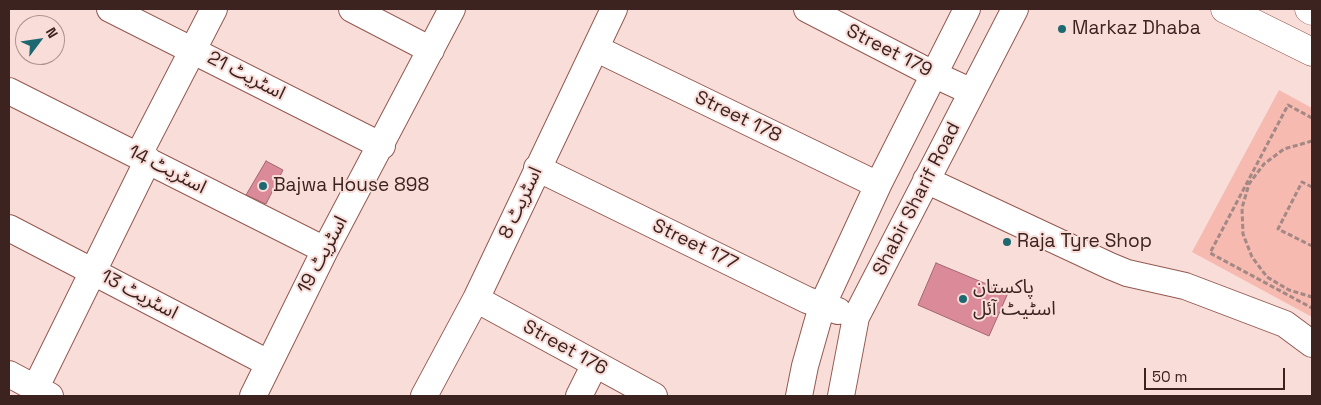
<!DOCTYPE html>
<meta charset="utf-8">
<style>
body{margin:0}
#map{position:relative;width:1321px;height:405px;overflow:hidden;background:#f9ddd9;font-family:"Space Grotesk",sans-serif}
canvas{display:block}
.frame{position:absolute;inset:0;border:10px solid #3c231f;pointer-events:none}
.north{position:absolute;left:15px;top:15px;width:50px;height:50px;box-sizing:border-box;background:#f9ddd9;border:1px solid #ad938f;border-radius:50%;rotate:59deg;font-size:14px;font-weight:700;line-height:20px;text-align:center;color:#3c231f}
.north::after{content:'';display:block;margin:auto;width:18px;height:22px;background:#1d6871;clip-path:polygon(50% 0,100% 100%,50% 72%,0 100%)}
.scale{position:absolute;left:1144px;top:368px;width:141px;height:22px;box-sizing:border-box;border:2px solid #3c231f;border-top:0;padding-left:6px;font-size:15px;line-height:18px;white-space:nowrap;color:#3c231f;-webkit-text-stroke:4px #f9ddd9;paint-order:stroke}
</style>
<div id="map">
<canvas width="1321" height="405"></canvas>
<div class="frame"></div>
<div class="north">N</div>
<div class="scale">50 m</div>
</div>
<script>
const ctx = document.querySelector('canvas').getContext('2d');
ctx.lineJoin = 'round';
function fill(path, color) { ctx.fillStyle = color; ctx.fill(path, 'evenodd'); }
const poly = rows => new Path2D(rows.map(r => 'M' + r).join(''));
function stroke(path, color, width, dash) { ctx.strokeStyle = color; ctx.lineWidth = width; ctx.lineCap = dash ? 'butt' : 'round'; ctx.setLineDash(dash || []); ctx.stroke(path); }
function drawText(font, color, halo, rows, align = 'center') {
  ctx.font = font + ' "Space Grotesk","Noto Sans Arabic",sans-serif'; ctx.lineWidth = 4; ctx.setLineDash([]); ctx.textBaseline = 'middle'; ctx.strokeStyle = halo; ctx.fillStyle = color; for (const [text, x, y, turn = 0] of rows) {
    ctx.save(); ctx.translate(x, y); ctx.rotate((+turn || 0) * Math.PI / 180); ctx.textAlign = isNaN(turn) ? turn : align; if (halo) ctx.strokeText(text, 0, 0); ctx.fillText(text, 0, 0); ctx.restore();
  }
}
const green = poly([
 [1279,90,1312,108,1312,317,1192,252]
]);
const building = poly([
 [266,161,283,170,266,204,246,195,266,161],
 [936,263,1008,293,989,336,918,305,936,263]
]);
const path = poly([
 [1312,118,1288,105,1210,253,1312,308],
 [1312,141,1284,149,1264,164,1249,184,1242,208,1243,234,1252,257,1267,277,1289,290,1312,297],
 [1312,187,1302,182,1278,229,1312,246]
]);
const minor = poly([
 [110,9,382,146],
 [352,9,431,50],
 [807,9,933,74,972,92],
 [597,49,878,185],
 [9,91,325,250],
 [138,156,214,9],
 [537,168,807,300,838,311],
 [926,180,1110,266,1127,273,1185,286,1285,324,1312,344],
 [9,228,268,363],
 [476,299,654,396],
 [9,374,50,396],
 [35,389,148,160],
 [253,396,325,250,452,9],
 [424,396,476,299,614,9],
 [579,396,595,364],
 [799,396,805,366,822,306,878,185,967,9],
 [841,396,856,317,1015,9]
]);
const major = poly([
 [1225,9,1312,52],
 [1309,9,1312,11]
]);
const markers = [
 [1062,29,5,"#1d6871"],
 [263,186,5,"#1d6871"],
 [1007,242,5,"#1d6871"],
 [963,299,5,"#1d6871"]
];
const poiNames = [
 ["Markaz Dhaba",1072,29],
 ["Bajwa House 898",273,186],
 ["Raja Tyre Shop",1017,242],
 ["پاکستان",973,288],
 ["اسٹیٹ آئل",973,310]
];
const streetNames = [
 ["Street 179",889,51,27],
 ["اسٹریٹ 21",246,76,27],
 ["Street 178",738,117,26],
 ["اسٹریٹ 14",167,170,27],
 ["Shabir Sharif Road",917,199,-63],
 ["اسٹریٹ 8",521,203,-65],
 ["Street 177",695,245,26],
 ["اسٹریٹ 19",323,255,-62],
 ["اسٹریٹ 13",139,295,28],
 ["Street 176",565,348,29]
];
fill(green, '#f6bab1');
fill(building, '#da8a99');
stroke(building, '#a36671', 1);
stroke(minor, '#945951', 28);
stroke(major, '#945951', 29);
stroke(path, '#a38884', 3, [5, 2.5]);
stroke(minor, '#fff', 26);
stroke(major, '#fff', 28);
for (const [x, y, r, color] of markers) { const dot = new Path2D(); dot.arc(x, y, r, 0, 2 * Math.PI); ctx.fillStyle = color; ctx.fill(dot); stroke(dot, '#f9ddd9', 2); }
drawText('19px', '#3c231f', '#f9ddd9', poiNames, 'left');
drawText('19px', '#3c231f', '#f9ddd9', streetNames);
</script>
